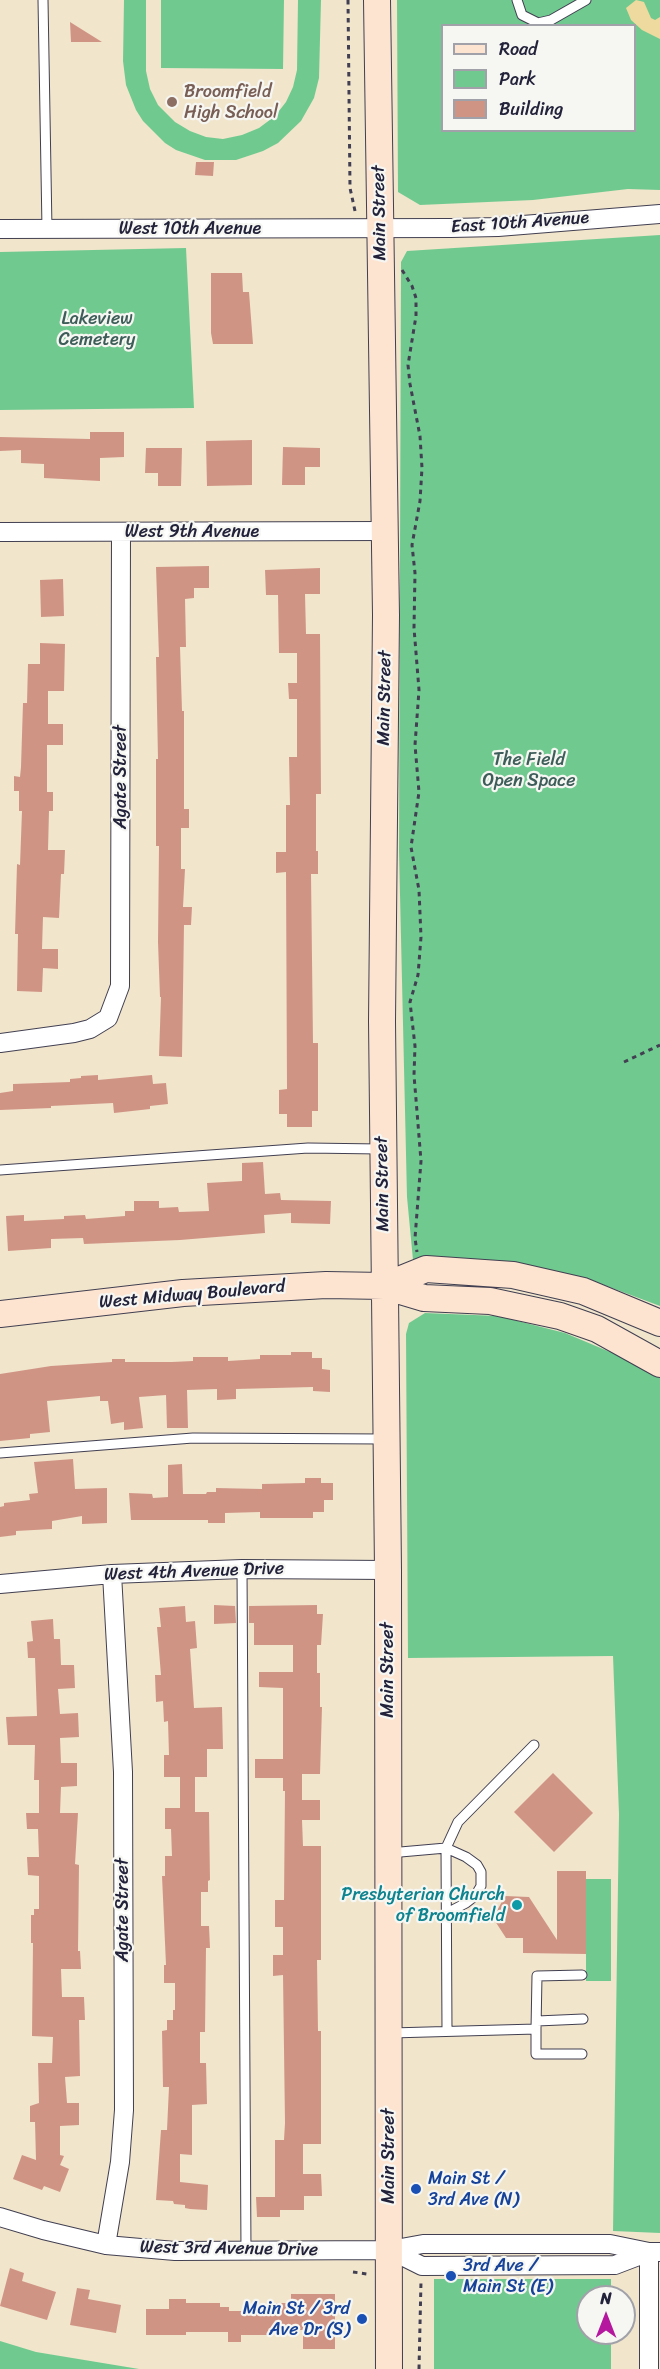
<!DOCTYPE html>
<style>
body{margin:0}
#map{position:relative;width:660px;height:2369px;overflow:hidden;background:#f1e5cc;font-family:Sriracha,sans-serif}
canvas{display:block}
.legend{position:absolute;left:441px;top:24px;width:195px;height:108px;box-sizing:border-box;background:#f6f6f2;border:2px solid #a1a1a9;margin:0;padding:8px 10px;list-style:none;font-size:18px;color:#22223b}
.legend li{display:flex;align-items:center;gap:12px;height:30px}
.legend b{width:30px;border:2px solid #a1a1a9}
.north{position:absolute;left:576px;top:2285px;width:60px;height:60px;box-sizing:border-box;background:#f6f6f2;border:2px solid #a1a1a9;border-radius:50%;rotate:0deg;font-size:16px;font-weight:700;line-height:24px;text-align:center;color:#22223b}
.north::after{content:'';display:block;margin:auto;width:21px;height:27px;background:#b5179e;clip-path:polygon(50% 0,100% 100%,50% 72%,0 100%)}
</style>
<div id="map">
<canvas width="660" height="2369"></canvas>
<ul class="legend">
<li><b style="height:8px;background:#fde4d0"></b>Road</li>
<li><b style="height:16px;background:#70ca90"></b>Park</li>
<li><b style="height:16px;background:#d09485"></b>Building</li>
</ul>
<div class="north">N</div>
</div>
<script>
const ctx = document.querySelector('canvas').getContext('2d');
ctx.lineJoin = 'round';
function fill(path, color) { ctx.fillStyle = color; ctx.fill(path, 'evenodd'); }
const poly = rows => new Path2D(rows.map(r => 'M' + r).join(''));
function stroke(path, color, width, dash) { ctx.strokeStyle = color; ctx.lineWidth = width; ctx.lineCap = dash ? 'butt' : 'round'; ctx.setLineDash(dash || []); ctx.stroke(path); }
function drawText(font, color, halo, rows, align = 'center') {
  ctx.font = font + ' Sriracha,sans-serif'; ctx.lineWidth = 4.5; ctx.setLineDash([]); ctx.textBaseline = 'middle'; ctx.strokeStyle = halo; ctx.fillStyle = color; for (const [text, x, y, turn = 0] of rows) {
    ctx.save(); ctx.translate(x, y); ctx.rotate((+turn || 0) * Math.PI / 180); ctx.textAlign = isNaN(turn) ? turn : align; if (halo) ctx.strokeText(text, 0, 0); ctx.fillText(text, 0, 0); ctx.restore();
  }
}
const green = poly([
 [124,0,146,0,146,71,150,89,158,105,175,122,190,131,206,137,223,139,242,135,259,128,275,116,286,102,293,87,297,70,298,0,321,0,319,78,314,98,301,121,278,143,263,151,236,160,205,160,176,150,165,143,143,121,136,110,126,85,123,61],
 [161,0,284,0,283,69,161,68],
 [397,0,660,0,660,190,628,189,533,200,420,205,398,192],
 [442,26,634,26,634,130,442,130],
 [660,235,660,1306,588,1279,509,1264,413,1260,407,1197,399,851,401,262,407,251],
 [186,248,194,408,0,410,0,252],
 [425,1313,498,1316,565,1333,641,1365,660,1378,660,2233,613,2231,619,1814,613,1656,408,1658,406,1334,409,1323],
 [586,1879,611,1879,611,1981,586,1981],
 [434,2279,611,2279,611,2297,588,2297,588,2333,611,2333,611,2369,434,2369],
 [0,2341,36,2352,139,2369,0,2369]
]);
const sand = poly([
 [636,0,644,2,651,18,655,20,660,17,660,39,642,30,631,20,626,8]
]);
const building = poly([
 [70,22,102,42,71,42],
 [196,162,214,162,213,176,195,175],
 [211,273,242,273,243,292,249,292,253,344,213,344,211,333],
 [90,432,124,432,124,457,100,458,100,481,44,478,44,464,21,463,21,450,0,451,0,437,90,439],
 [252,440,252,485,207,486,206,441],
 [283,447,320,448,320,467,305,467,305,485,282,485],
 [146,448,182,448,181,486,158,486,158,473,145,473],
 [209,566,209,588,194,588,194,598,185,599,186,647,180,647,182,711,184,711,184,809,189,809,189,828,181,828,181,869,185,869,183,907,192,907,191,925,184,925,182,1057,159,1056,161,997,160,997,158,942,159,846,156,846,156,759,158,759,156,657,159,657,156,567],
 [320,568,320,594,305,594,306,634,320,634,321,794,316,794,316,851,318,851,318,874,311,874,313,1043,318,1043,318,1111,312,1111,312,1127,287,1127,287,1114,279,1114,279,1090,287,1089,286,872,276,873,276,852,286,852,286,805,290,805,289,757,297,757,297,699,289,699,288,683,297,683,297,653,279,653,278,595,266,595,265,570],
 [63,579,64,616,41,617,40,580],
 [40,643,65,644,64,691,48,691,48,724,63,724,63,745,47,745,47,792,53,792,53,811,49,811,48,850,65,850,64,874,61,874,59,918,43,917,42,949,58,949,58,969,43,968,42,992,17,991,18,934,15,934,17,864,20,865,22,811,19,811,19,791,14,791,14,776,20,777,21,767,23,703,27,703,28,664,40,664],
 [98,1075,98,1080,152,1075,153,1084,166,1083,168,1104,150,1106,150,1109,114,1113,113,1103,51,1106,51,1108,0,1110,0,1093,13,1091,13,1084,70,1082,70,1079,81,1078,81,1076],
 [263,1162,265,1194,280,1193,281,1200,331,1201,330,1224,291,1223,291,1213,264,1215,265,1233,180,1240,84,1244,83,1238,51,1239,51,1248,8,1251,6,1216,24,1215,24,1221,64,1219,64,1216,85,1215,86,1219,125,1216,125,1211,134,1211,134,1201,159,1201,159,1208,178,1207,179,1212,209,1211,207,1183,242,1181,242,1163],
 [291,1352,312,1352,312,1358,322,1358,322,1369,330,1370,330,1392,313,1391,313,1387,236,1389,236,1399,217,1400,217,1389,187,1390,188,1428,167,1428,166,1395,139,1397,143,1428,124,1430,124,1422,111,1424,108,1401,100,1401,100,1396,47,1401,50,1432,30,1434,30,1438,0,1441,0,1374,51,1366,112,1362,112,1359,125,1359,125,1362,172,1362,193,1361,193,1357,228,1357,228,1361,260,1359,260,1355,291,1355],
 [73,1459,75,1489,107,1488,107,1523,82,1524,82,1516,52,1521,52,1529,16,1531,16,1535,0,1537,0,1507,4,1506,4,1503,30,1500,29,1494,38,1493,34,1462],
 [182,1464,183,1494,206,1494,207,1492,216,1492,216,1488,262,1489,262,1484,305,1483,305,1478,321,1478,321,1483,333,1483,333,1500,324,1500,324,1512,313,1512,313,1518,260,1518,260,1512,225,1513,225,1523,208,1523,208,1520,131,1520,129,1493,152,1494,153,1498,168,1497,168,1465],
 [214,1605,235,1606,236,1623,214,1624],
 [317,1605,317,1614,323,1614,321,1645,317,1645,317,1673,320,1673,320,1707,322,1707,320,1774,302,1774,302,1800,320,1800,320,1820,302,1820,303,1846,321,1846,321,1960,317,1960,318,2031,321,2031,321,2144,303,2144,303,2174,321,2174,322,2196,304,2196,304,2210,280,2210,280,2217,257,2217,256,2197,275,2197,275,2140,284,2140,285,2123,283,1975,273,1976,273,1955,283,1955,283,1927,275,1927,275,1900,284,1900,285,1791,283,1791,283,1778,255,1778,255,1759,283,1759,283,1688,259,1687,259,1672,293,1672,293,1645,254,1645,254,1623,249,1623,249,1606],
 [185,1606,186,1622,195,1621,197,1648,190,1649,194,1708,222,1707,223,1749,207,1749,207,1777,195,1777,195,1812,209,1812,210,1880,208,1881,208,1892,201,1892,201,1926,209,1926,210,1948,206,1948,205,2032,200,2032,200,2063,206,2063,207,2104,192,2105,192,2155,180,2154,180,2182,208,2185,207,2210,190,2209,185,2208,185,2205,174,2204,173,2201,156,2200,161,2130,167,2130,169,2087,163,2087,162,2031,167,2030,167,2020,173,2020,173,2010,175,2010,175,1983,164,1983,164,1965,166,1965,162,1876,165,1876,165,1856,172,1856,171,1829,165,1829,165,1808,180,1808,180,1777,164,1777,164,1755,169,1755,168,1721,164,1722,163,1701,156,1702,155,1675,161,1675,157,1627,161,1627,159,1608],
 [53,1619,54,1639,60,1639,61,1665,74,1665,75,1688,58,1689,60,1714,78,1713,79,1737,60,1738,61,1763,77,1763,77,1786,61,1787,60,1813,78,1813,75,1864,79,1865,78,1951,80,1951,81,1969,61,1969,62,1997,84,1997,85,2020,79,2020,80,2076,65,2077,67,2103,79,2103,79,2125,60,2126,60,2155,64,2156,60,2165,69,2169,60,2192,44,2186,42,2190,13,2179,22,2155,36,2160,35,2122,30,2122,30,2106,39,2103,38,2063,52,2063,53,2037,32,2036,33,1943,31,1943,31,1915,34,1915,34,1909,39,1909,39,1876,28,1875,27,1857,39,1857,38,1829,27,1829,26,1813,39,1813,39,1780,34,1780,35,1745,8,1745,6,1717,37,1716,35,1658,28,1658,27,1642,33,1641,31,1621],
 [553,1773,593,1813,554,1852,514,1812],
 [557,1871,586,1871,586,1954,523,1953,523,1938,506,1938,493,1918,505,1896,529,1897,557,1940],
 [10,2268,24,2273,22,2281,56,2292,47,2320,0,2306],
 [77,2288,90,2290,88,2299,121,2305,116,2333,70,2325],
 [291,2294,335,2294,335,2349,303,2349,303,2330,271,2330,271,2335,241,2335,241,2342,228,2342,228,2332,186,2332,186,2335,146,2335,146,2309,169,2309,169,2299,186,2299,186,2303,220,2303,220,2307,229,2307,229,2311,268,2311,268,2303,291,2303]
]);
const path = poly([
 [348,0,350,188,355,211],
 [402,270,412,286,416,298,416,316,408,365,410,384,420,436,422,468,420,501,412,545,415,573,414,628,419,690,415,745,419,792,411,847,419,890,421,937,418,975,410,1002,415,1046,414,1075,421,1161,415,1238,417,1252],
 [624,1062,660,1045],
 [353,2272,367,2274],
 [419,2369,421,2281]
]);
const service = poly([
 [43,0,47,229],
 [517,0,522,15,538,23,551,20,586,0],
 [0,1170,308,1148,380,1149],
 [0,1453,193,1438,384,1439],
 [242,1569,246,2251],
 [389,1853,446,1848,447,2031],
 [447,1913,466,1903,475,1896,481,1886,481,1872,477,1865,466,1857,446,1848,458,1822,534,1745],
 [537,2021,583,2019],
 [536,2029,536,2054,582,2054],
 [391,2033,536,2029,537,1976,582,1975]
]);
const minor = poly([
 [0,229,451,228,498,227,660,214],
 [0,532,385,531],
 [0,1043,74,1033,90,1029,108,1018,120,986,121,532],
 [0,1584,112,1574,242,1569,388,1570],
 [0,2217,43,2230,106,2245,175,2251,390,2250,423,2244,610,2244,649,2252,660,2252],
 [106,2245,120,2162,124,2110,123,1772,112,1574],
 [390,2250,422,2266,615,2265,649,2252],
 [649,2252,649,2369]
]);
const secondary = poly([
 [377,0,386,615,382,1021,388,1570,389,2369],
 [384,1286,426,1269,513,1275,583,1291,660,1323],
 [0,1314,183,1293,326,1285,384,1286,424,1298,490,1301,560,1316,597,1329,660,1364]
]);
const markers = [
 [172,102,6,"#8d6e63"],
 [517,1905,6,"#0f9aa8"],
 [416,2189,6,"#1a4fb4"],
 [451,2276,6,"#1a4fb4"],
 [362,2319,6,"#1a4fb4"]
];
const educationNames = [
 ["Broomfield",184,92],
 ["High School",184,113]
];
const streetNames = [
 ["Main Street",380,213,-91],
 ["East 10th Avenue",520,223,-4],
 ["West 10th Avenue",190,229],
 ["West 9th Avenue",192,532],
 ["Main Street",385,698,-89],
 ["Agate Street",121,777,-90],
 ["Main Street",383,1184,-91],
 ["West Midway Boulevard",192,1295,-5],
 ["West 4th Avenue Drive",194,1572,-2],
 ["Main Street",388,1670,-90],
 ["Agate Street",123,1910,-90],
 ["Main Street",389,2156,-90],
 ["West 3rd Avenue Drive",229,2249,1]
];
const parkNames = [
 ["Lakeview",97,319],
 ["Cemetery",97,340],
 ["The Field",529,760],
 ["Open Space",529,781]
];
const cultureNames = [
 ["Presbyterian Church",505,1895],
 ["of Broomfield",505,1916]
];
const transitNames = [
 ["Main St /",428,2179],
 ["3rd Ave (N)",428,2200],
 ["3rd Ave /",463,2266],
 ["Main St (E)",463,2287],
 ["Main St / 3rd",350,2309,"right"],
 ["Ave Dr (S)",350,2330,"right"]
];
fill(green, '#70ca90');
fill(sand, '#eeda9e');
fill(building, '#d09485');
stroke(service, '#413f51', 11);
stroke(minor, '#413f51', 20);
stroke(secondary, '#413f51', 28);
stroke(path, '#413f51', 3, [4.5, 4.5]);
stroke(service, '#fff', 9);
stroke(minor, '#fff', 18);
stroke(secondary, '#fde4d0', 26);
for (const [x, y, r, color] of markers) { const dot = new Path2D(); dot.arc(x, y, r, 0, 2 * Math.PI); ctx.fillStyle = color; ctx.fill(dot); stroke(dot, '#f6f6f2', 2); }
drawText('18px', '#785e54', '#f6f6f2', educationNames, 'left');
drawText('18px', '#22223b', '#f6f6f2', streetNames);
drawText('18px', '#3d5d59', '#f6f6f2', parkNames);
drawText('18px', '#0d838f', '#f6f6f2', cultureNames, 'right');
drawText('18px', '#164399', '#f6f6f2', transitNames, 'left');
</script>
